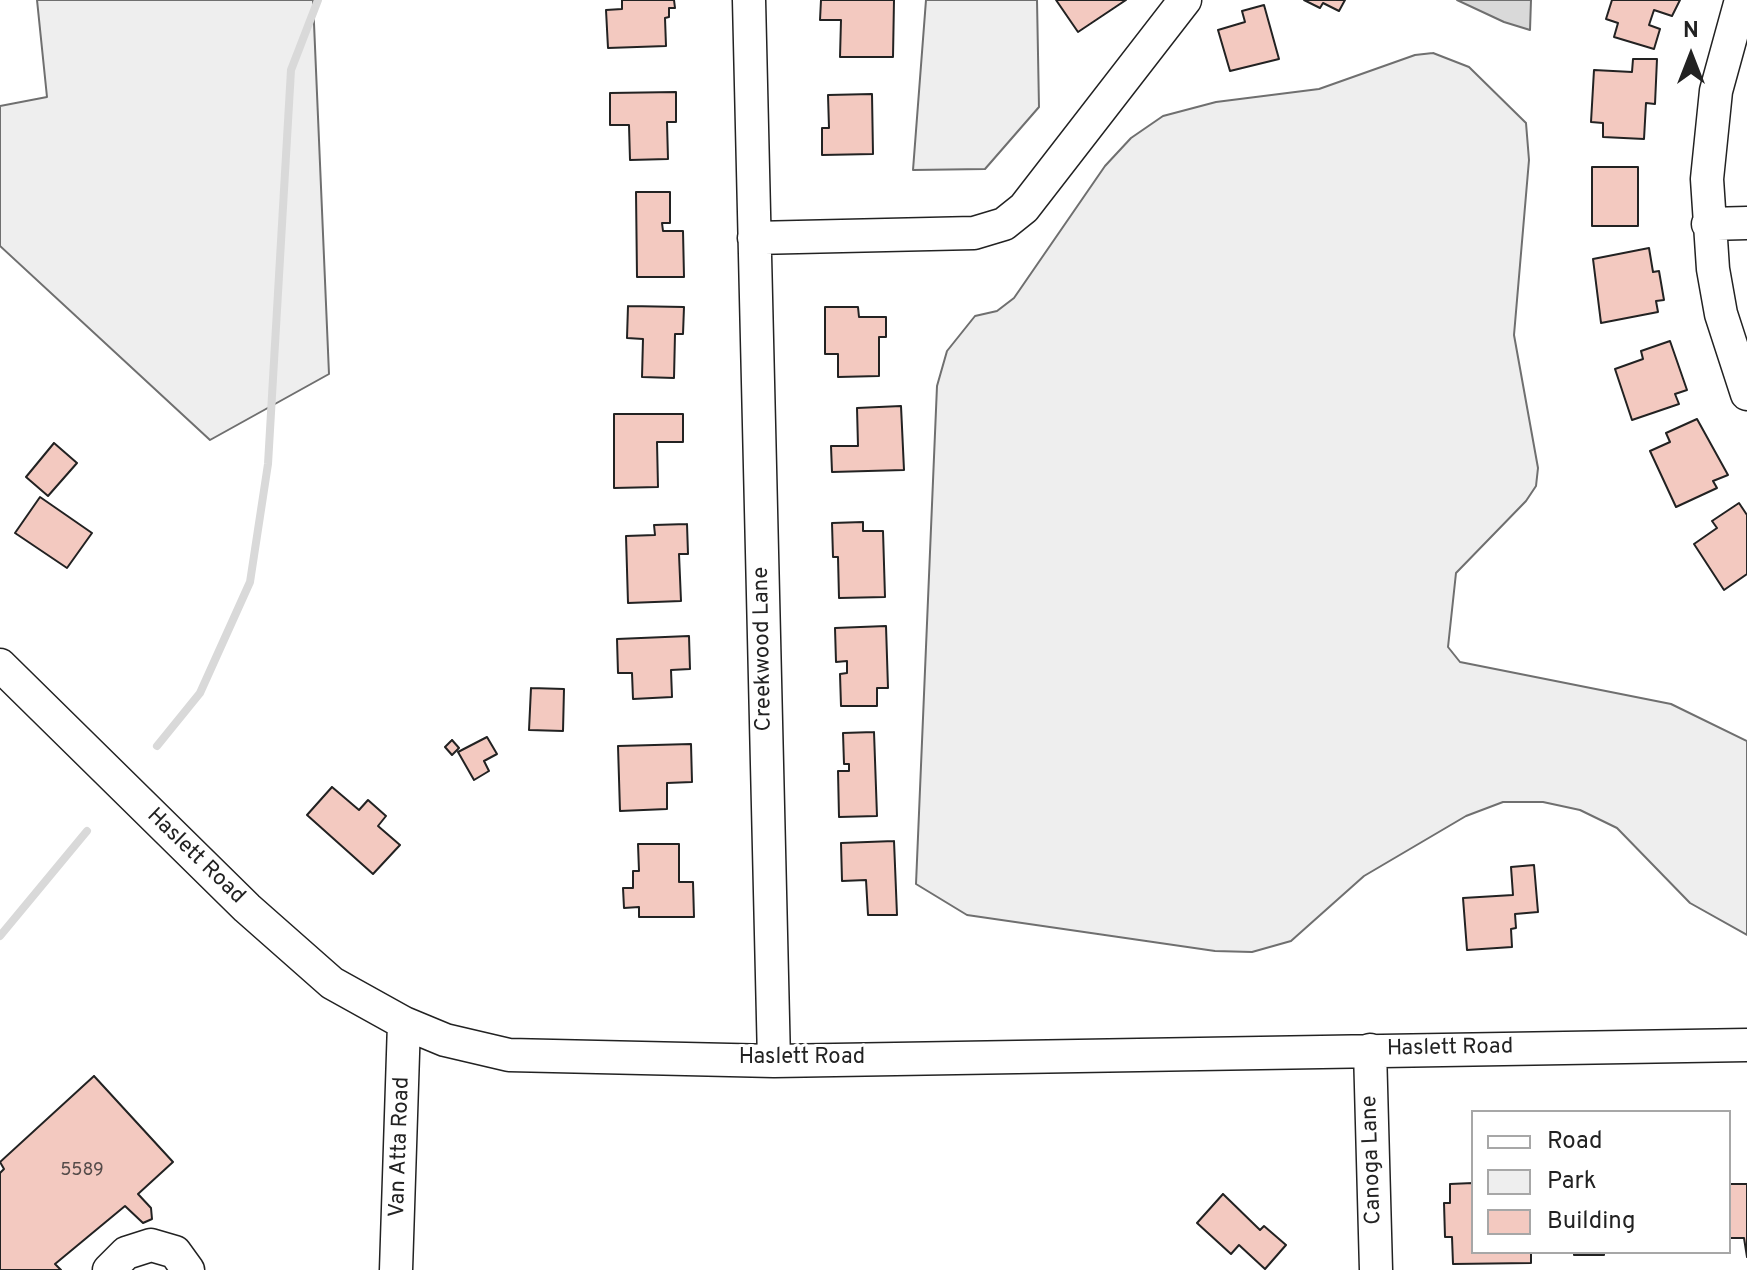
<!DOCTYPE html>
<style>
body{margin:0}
#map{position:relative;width:1747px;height:1270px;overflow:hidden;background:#fff;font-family:Overpass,sans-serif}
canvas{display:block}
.legend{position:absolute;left:1471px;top:1110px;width:260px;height:144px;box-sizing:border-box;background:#fff;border:2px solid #a7a7a7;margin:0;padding:10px 14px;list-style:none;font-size:24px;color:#222}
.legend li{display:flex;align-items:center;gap:16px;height:40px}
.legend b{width:40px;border:2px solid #a7a7a7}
.north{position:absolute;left:1651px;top:16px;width:80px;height:80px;-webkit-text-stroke:6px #fff;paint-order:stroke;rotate:0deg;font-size:22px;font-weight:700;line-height:32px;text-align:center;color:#222}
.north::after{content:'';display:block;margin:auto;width:28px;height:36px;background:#222;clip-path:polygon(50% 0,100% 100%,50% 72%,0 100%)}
</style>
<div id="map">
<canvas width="1747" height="1270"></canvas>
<ul class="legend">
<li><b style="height:10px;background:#fff"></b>Road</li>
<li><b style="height:22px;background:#eee"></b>Park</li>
<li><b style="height:22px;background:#f3c9c0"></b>Building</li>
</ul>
<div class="north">N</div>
</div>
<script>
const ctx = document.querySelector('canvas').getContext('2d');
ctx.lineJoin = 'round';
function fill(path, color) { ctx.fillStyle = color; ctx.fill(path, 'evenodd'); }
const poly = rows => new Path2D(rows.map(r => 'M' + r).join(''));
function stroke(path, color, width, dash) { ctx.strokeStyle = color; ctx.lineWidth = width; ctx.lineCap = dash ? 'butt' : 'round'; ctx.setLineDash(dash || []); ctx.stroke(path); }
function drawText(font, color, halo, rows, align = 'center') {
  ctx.font = font + ' Overpass,sans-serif'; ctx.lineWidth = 6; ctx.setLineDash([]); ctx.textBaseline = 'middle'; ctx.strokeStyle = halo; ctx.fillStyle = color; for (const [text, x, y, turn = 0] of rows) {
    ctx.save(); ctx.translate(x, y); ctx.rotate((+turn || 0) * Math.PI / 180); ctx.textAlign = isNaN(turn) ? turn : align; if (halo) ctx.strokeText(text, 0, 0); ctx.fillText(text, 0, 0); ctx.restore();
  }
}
const green = poly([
 [37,0,313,0,329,374,210,440,0,246,0,106,47,97,37,0],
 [926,0,1037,0,1039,107,985,169,913,170,926,0],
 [1433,53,1469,67,1526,123,1529,160,1514,335,1538,468,1536,486,1526,501,1456,573,1448,647,1460,662,1671,704,1747,741,1747,935,1690,903,1617,828,1580,810,1543,802,1503,802,1466,816,1364,876,1291,941,1252,952,1215,951,967,915,916,884,937,386,947,351,975,316,997,311,1014,298,1105,166,1131,138,1163,116,1216,102,1319,89,1415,55,1433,53]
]);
const water = poly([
 [1457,0,1531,0,1530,30,1504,22,1457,0]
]);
const stream = poly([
 [157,746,200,693,250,582,268,464,291,70,318,0],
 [0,936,87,831]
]);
const building = poly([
 [622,0,674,0,675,8,669,8,669,17,665,18,666,46,608,48,606,10,622,9,622,0],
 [821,0,894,0,893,57,840,57,841,20,820,20,821,0],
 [1056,0,1126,0,1078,32,1056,0],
 [1304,0,1345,0,1339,11,1323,3,1320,8,1304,0],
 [1612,0,1680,0,1672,16,1654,10,1649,25,1660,29,1654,49,1614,37,1618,23,1606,19,1612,0],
 [1264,5,1279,59,1230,71,1218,30,1245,22,1242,11,1264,5],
 [1633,59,1657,59,1655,104,1646,103,1644,139,1603,137,1603,123,1591,122,1594,70,1632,72,1633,59],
 [676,92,676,122,667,122,668,159,630,160,629,125,610,125,610,93,676,92],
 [872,94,873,154,822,155,822,128,829,128,828,95,872,94],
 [1592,167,1638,167,1638,226,1592,226,1592,167],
 [636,192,670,192,670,223,662,223,663,231,683,231,684,277,637,277,636,192],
 [1649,248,1653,272,1659,271,1664,300,1656,301,1658,312,1601,323,1593,259,1649,248],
 [628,306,684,307,683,334,675,334,674,378,642,377,643,339,627,338,628,306],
 [825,307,858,307,859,317,886,317,886,337,879,337,879,376,838,377,838,354,825,354,825,307],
 [1670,341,1687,390,1675,394,1679,404,1632,420,1615,369,1643,359,1641,351,1670,341],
 [901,406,904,470,832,472,831,446,858,446,857,408,901,406],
 [614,414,683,414,683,442,657,442,658,487,614,488,614,414],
 [1697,419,1728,475,1713,481,1717,488,1676,507,1650,451,1670,442,1666,433,1697,419],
 [54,443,77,463,48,496,26,477,54,443],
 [40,497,92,533,67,568,15,533,40,497],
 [1739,503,1747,515,1747,574,1724,590,1694,544,1717,528,1712,521,1739,503],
 [863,522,863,531,883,531,885,597,839,598,838,557,833,557,832,523,863,522],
 [687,524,688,554,679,554,681,601,628,603,626,536,655,535,654,525,687,524],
 [886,626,888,688,877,688,877,706,841,706,840,674,847,673,847,661,836,662,835,628,886,626],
 [689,636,690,669,671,670,672,697,633,699,632,673,618,673,617,639,689,636],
 [531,688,564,689,563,731,529,730,531,688],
 [874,732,877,816,839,817,838,771,849,771,849,764,844,764,843,733,874,732],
 [487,737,497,754,484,761,489,771,474,780,458,752,487,737],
 [452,740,459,748,452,755,445,747,452,740],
 [691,744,692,782,667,783,667,809,620,811,618,746,691,744],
 [332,787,359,810,368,800,386,816,378,826,400,845,373,874,307,815,332,787],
 [894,841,897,915,868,915,866,880,842,881,841,843,894,841],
 [638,844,679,844,679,882,693,882,694,917,639,917,639,907,624,908,623,888,633,888,633,871,639,871,638,844],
 [1534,865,1538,912,1515,914,1516,928,1511,929,1512,947,1467,950,1463,898,1513,895,1511,867,1534,865],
 [94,1076,173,1162,138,1194,151,1208,152,1219,143,1223,125,1206,55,1264,61,1270,0,1270,0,1173,4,1169,0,1162,94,1076],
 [1473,1183,1473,1252,1531,1252,1531,1263,1453,1264,1452,1237,1445,1237,1444,1203,1450,1203,1450,1184,1473,1183],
 [1729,1184,1747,1184,1747,1257,1744,1238,1729,1238,1729,1184],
 [1223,1194,1260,1230,1264,1226,1286,1245,1265,1269,1239,1245,1231,1254,1197,1223,1223,1194],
 [1574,1252,1604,1252,1604,1255,1574,1255,1574,1252]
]);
const minor = poly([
 [749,0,774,1061],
 [1741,0,1716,91,1707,179,1713,269,1721,314,1747,394],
 [1708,224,1747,223],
 [754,238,974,233,1004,224,1024,208,1185,0],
 [0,665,247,908,332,983,404,1023,445,1040,509,1055,774,1061,1747,1045],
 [1370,1050,1376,1270],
 [109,1270,126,1253,151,1245,175,1252,188,1270],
 [396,1270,404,1023]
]);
const numberNames = [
 ["5589",82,1171]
];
const streetNames = [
 ["Creekwood Lane",764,649,-91],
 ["Haslett Road",195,857,44],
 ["Haslett Road",1450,1049,-1],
 ["Haslett Road",802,1059],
 ["Van Atta Road",401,1147,-88],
 ["Canoga Lane",1373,1160,-92]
];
fill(green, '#eee');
stroke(green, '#6f6f6f', 2);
fill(water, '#d9d9d9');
stroke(water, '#6f6f6f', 2);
stroke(stream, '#d9d9d9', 8);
fill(building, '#f3c9c0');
stroke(building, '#222', 2);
stroke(minor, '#222', 35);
stroke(minor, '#fff', 32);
drawText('18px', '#564c4a', null, numberNames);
drawText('22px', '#222', '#fff', streetNames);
</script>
